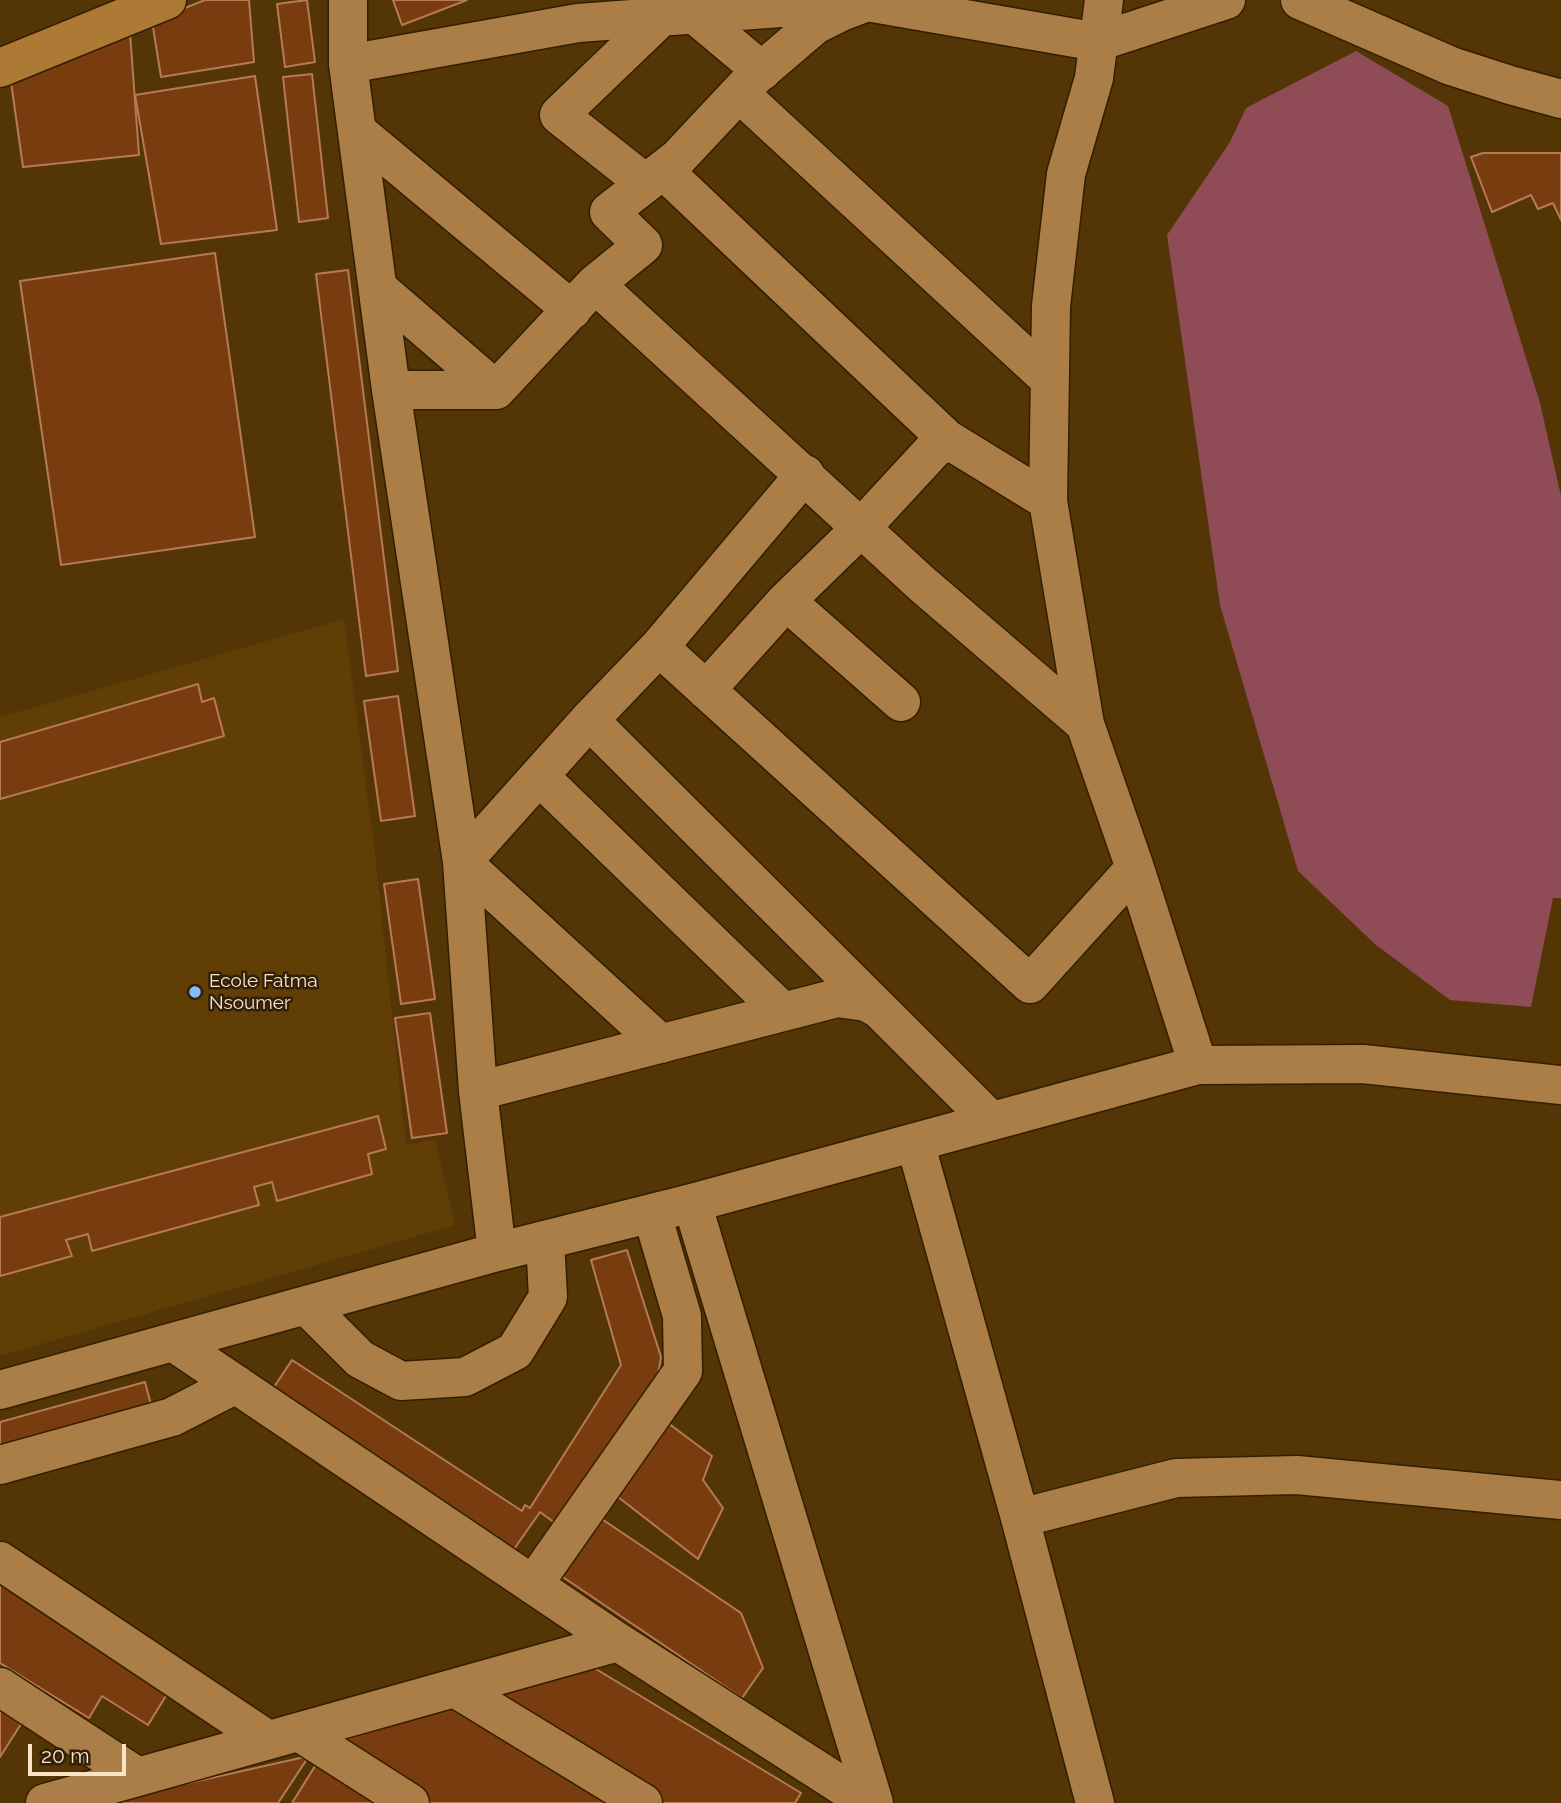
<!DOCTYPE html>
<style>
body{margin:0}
#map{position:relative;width:1561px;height:1803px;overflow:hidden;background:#543506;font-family:Raleway,sans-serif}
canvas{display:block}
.scale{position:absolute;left:28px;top:1744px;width:98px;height:32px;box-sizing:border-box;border:4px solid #fae2c6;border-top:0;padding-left:9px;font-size:21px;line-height:24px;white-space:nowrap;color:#fae2c6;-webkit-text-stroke:5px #312008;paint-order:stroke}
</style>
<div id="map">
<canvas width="1561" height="1803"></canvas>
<div class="scale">20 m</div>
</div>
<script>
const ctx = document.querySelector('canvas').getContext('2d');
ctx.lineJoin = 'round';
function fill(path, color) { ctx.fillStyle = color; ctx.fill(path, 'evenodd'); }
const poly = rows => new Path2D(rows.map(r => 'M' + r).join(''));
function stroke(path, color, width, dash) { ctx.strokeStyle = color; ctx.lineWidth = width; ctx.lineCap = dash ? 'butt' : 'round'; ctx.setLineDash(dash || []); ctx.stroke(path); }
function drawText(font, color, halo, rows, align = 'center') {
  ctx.font = font + ' Raleway,sans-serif'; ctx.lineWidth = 5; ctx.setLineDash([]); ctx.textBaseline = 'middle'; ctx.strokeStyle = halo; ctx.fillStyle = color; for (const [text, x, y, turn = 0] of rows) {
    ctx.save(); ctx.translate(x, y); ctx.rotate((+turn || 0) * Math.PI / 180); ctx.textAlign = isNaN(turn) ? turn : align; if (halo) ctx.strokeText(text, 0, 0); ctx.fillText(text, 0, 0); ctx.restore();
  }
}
const built = poly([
 [344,619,374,845,406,1145,435,1139,455,1225,0,1356,0,717]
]);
const green = poly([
 [1356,51,1448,106,1540,403,1561,496,1561,898,1553,898,1531,1007,1450,1000,1376,945,1298,871,1220,605,1167,235,1230,142,1246,108]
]);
const building = poly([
 [205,0,249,0,254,62,161,77,152,21,205,0],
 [307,0,315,62,285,67,277,4,307,0],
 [393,0,467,0,402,25,393,0],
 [130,33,139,155,23,167,11,82,130,33],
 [312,74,328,218,299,222,283,77,312,74],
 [255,76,277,230,161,244,135,95,255,76],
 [1483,153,1561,153,1561,220,1553,203,1538,209,1531,195,1492,212,1471,157,1483,153],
 [215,253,255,537,61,565,20,281,215,253],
 [348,270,398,671,366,676,316,274,348,270],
 [198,684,202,702,214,698,224,736,0,799,0,742,198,684],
 [398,696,415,816,381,821,364,701,398,696],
 [418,879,435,999,401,1004,384,884,418,879],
 [430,1013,447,1133,412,1138,395,1018,430,1013],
 [378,1116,386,1149,368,1154,372,1174,277,1201,272,1182,254,1187,259,1205,92,1251,88,1234,66,1240,72,1256,0,1276,0,1217,378,1116],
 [627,1250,661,1357,656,1389,563,1529,540,1512,512,1552,270,1393,292,1360,522,1511,525,1505,530,1508,621,1365,591,1260,627,1250],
 [145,1382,154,1416,0,1458,0,1422,145,1382],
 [664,1420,712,1456,703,1480,723,1508,698,1559,609,1490,664,1420],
 [590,1511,741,1613,763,1668,742,1698,551,1569,590,1511],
 [0,1578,172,1686,148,1725,102,1696,89,1718,0,1663,0,1578],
 [586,1663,801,1793,795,1803,663,1803,493,1700,503,1682,586,1663],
 [456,1705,611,1803,432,1803,330,1744,456,1705],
 [0,1710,21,1724,0,1757,0,1710],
 [322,1755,398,1803,292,1803,322,1755],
 [309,1756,278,1803,100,1803,309,1756]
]);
const minor = poly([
 [348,0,348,64,391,390,462,862,478,1091,497,1252],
 [1104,0,1094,78,1066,174,1051,306,1048,501,1085,724,1135,868,1198,1065],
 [1300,0,1451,66,1510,85,1561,99],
 [694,14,762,71],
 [348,64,578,23,847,3],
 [739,93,1050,380],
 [357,131,572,310],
 [663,170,947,439],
 [645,183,559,115,661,17],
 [595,284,643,245,609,212,678,158,753,78,815,25,841,12,867,2,1098,42,1226,0],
 [378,288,496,390],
 [391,390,496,390,595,284,922,584,1085,724],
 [786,601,901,702],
 [659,647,805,474],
 [706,690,786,601,861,528,933,450,947,439,1048,501],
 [589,720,878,1008],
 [540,777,783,1012],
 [661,1044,462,862,589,720,659,647,1030,984,1135,868],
 [478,1091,837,998,866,1002,879,1009,991,1121],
 [915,1142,1020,1518,1095,1803],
 [692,1203,874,1803],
 [306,1305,360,1359,401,1381,465,1377,515,1351,548,1297,545,1240],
 [173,1342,618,1642,869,1803],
 [0,1390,497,1252,692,1203,1198,1065,1363,1064,1561,1085],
 [0,1465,172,1417,236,1384],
 [1020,1518,1176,1478,1297,1475,1561,1500],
 [0,1561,268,1740],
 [533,1585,683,1371,682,1316,652,1214],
 [0,1687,138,1777],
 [455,1688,643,1803],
 [299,1732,410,1803],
 [45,1803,618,1642]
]);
const major = poly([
 [0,68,167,0]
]);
const markers = [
 [195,992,7,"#83bcfb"]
];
const poiNames = [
 ["Ecole Fatma",209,981],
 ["Nsoumer",209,1003]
];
fill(built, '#613e06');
fill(green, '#8f4c56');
fill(building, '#793c0e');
stroke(building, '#b77a56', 2);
stroke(minor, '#341e01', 41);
stroke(major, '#341e01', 41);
stroke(minor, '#aa7e46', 38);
stroke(major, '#ac7a35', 38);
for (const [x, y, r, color] of markers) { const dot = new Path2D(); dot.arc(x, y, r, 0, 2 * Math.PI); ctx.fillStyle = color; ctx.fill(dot); stroke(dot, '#312008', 2.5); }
drawText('19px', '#fae2c6', '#312008', poiNames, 'left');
</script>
